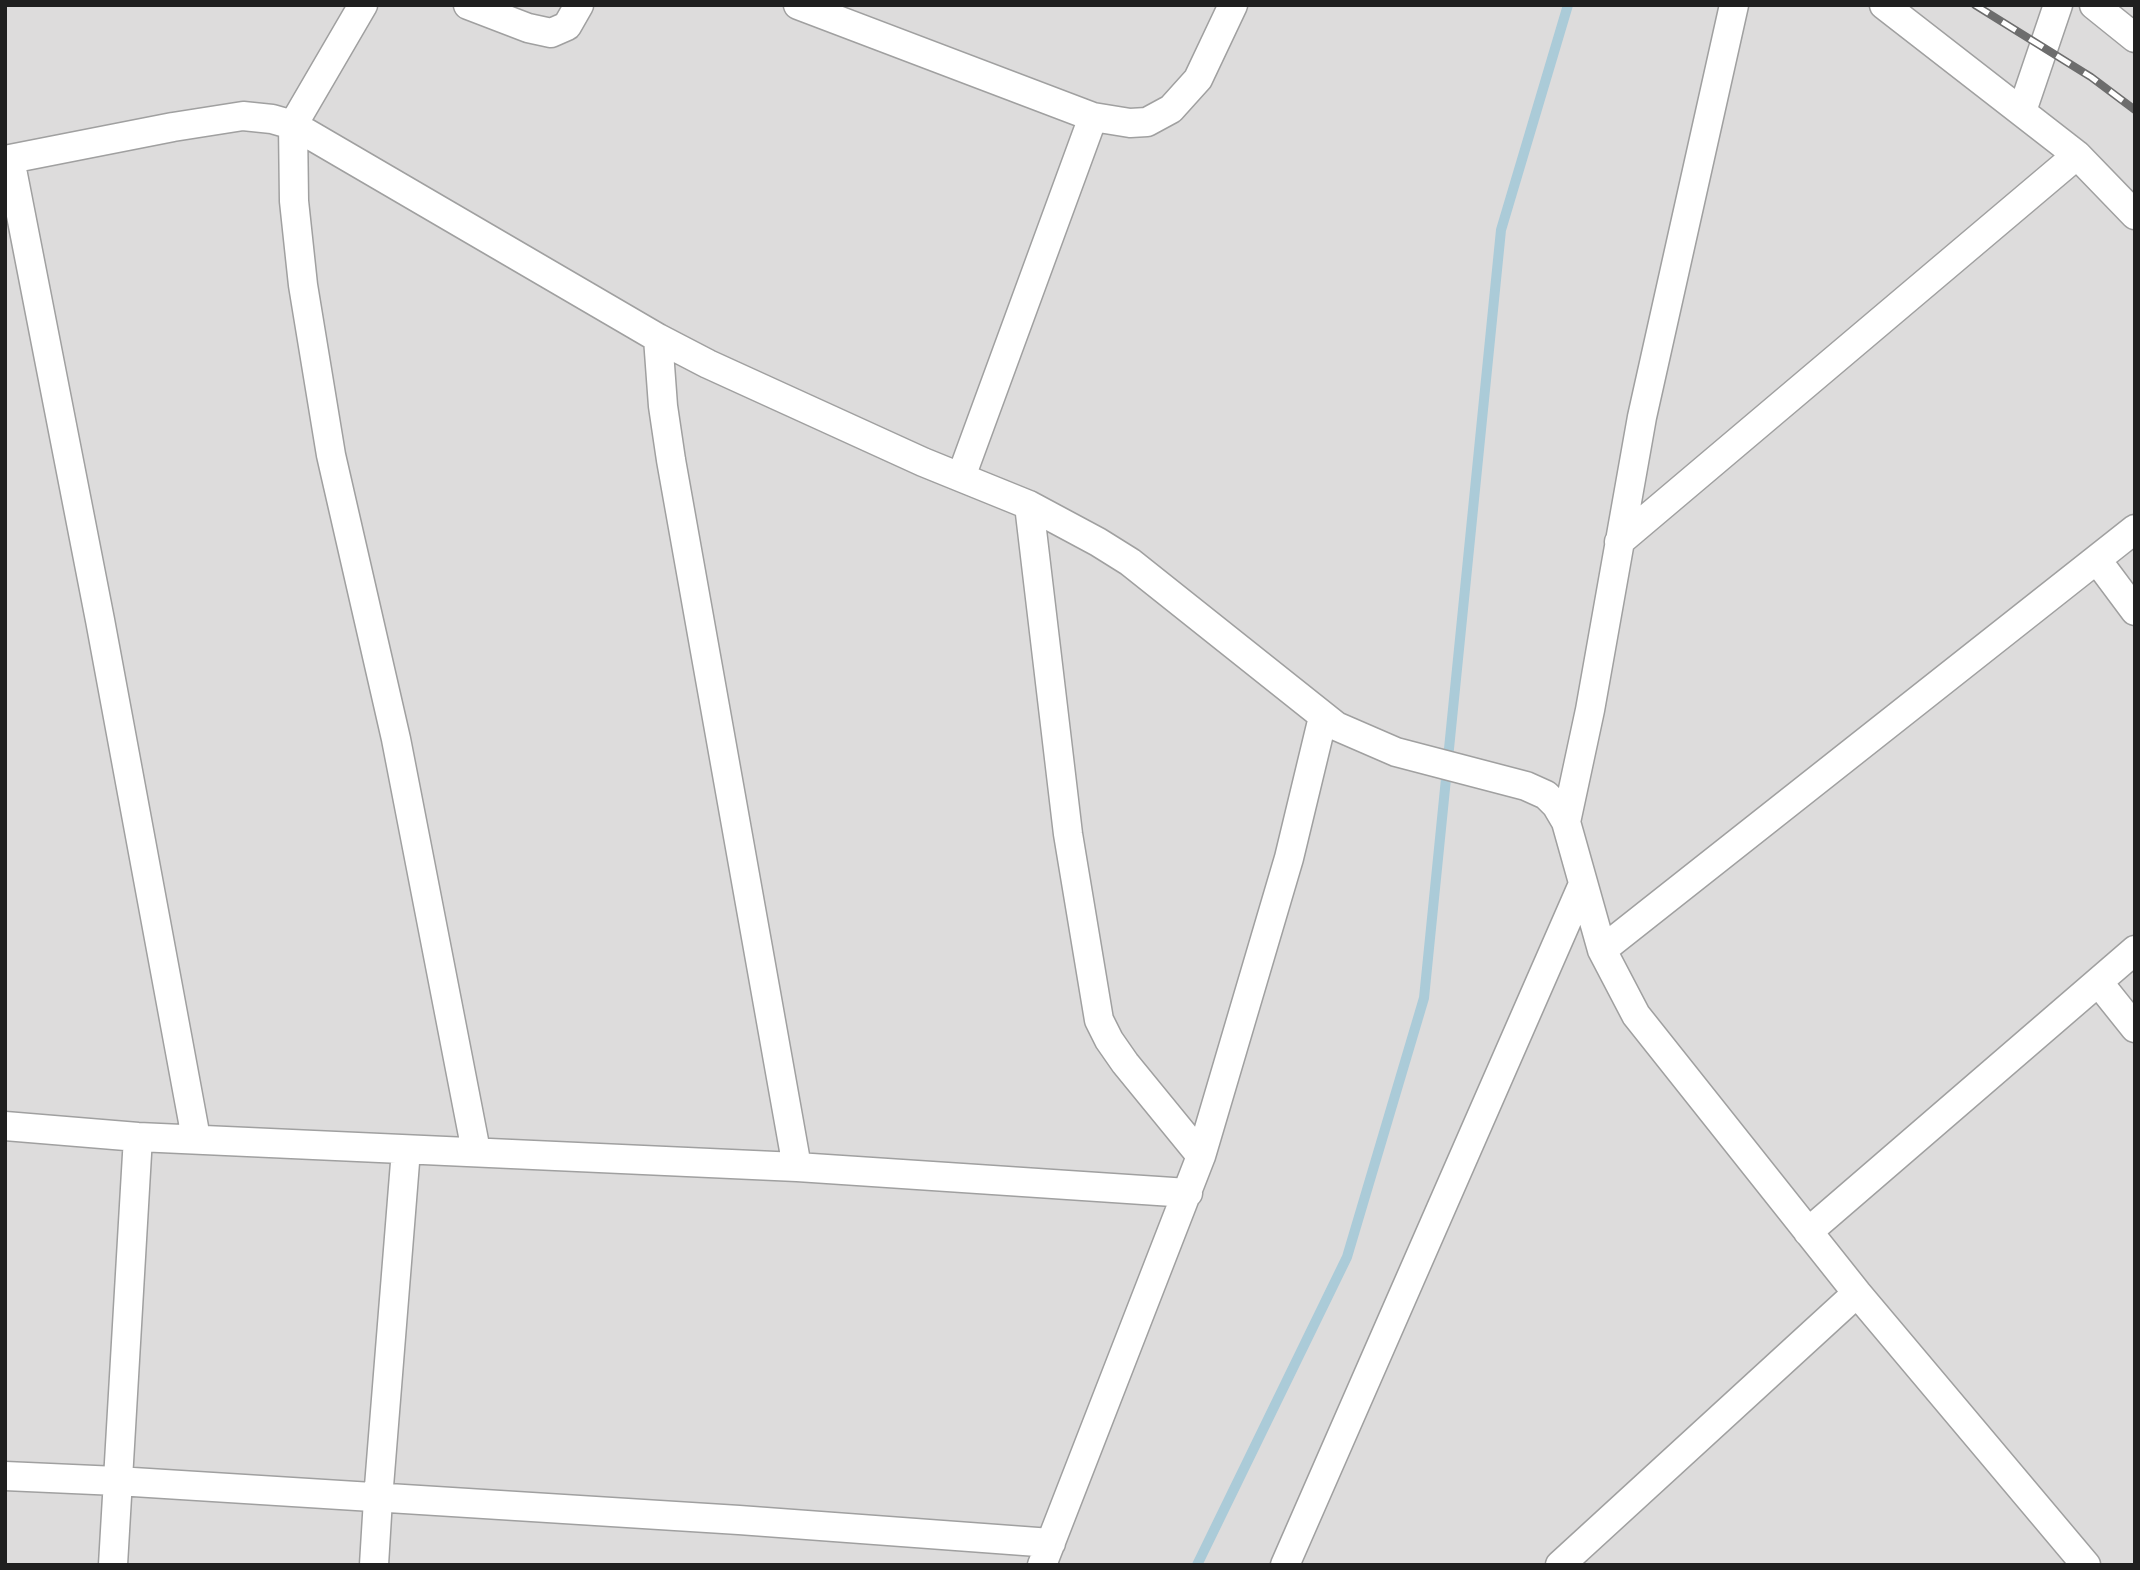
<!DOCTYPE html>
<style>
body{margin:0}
#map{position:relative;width:2140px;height:1570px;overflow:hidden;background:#efece6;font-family:Lato,sans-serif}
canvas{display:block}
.frame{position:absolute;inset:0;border:7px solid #1f1f1f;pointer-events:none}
</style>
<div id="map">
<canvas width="2140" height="1570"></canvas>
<div class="frame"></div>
</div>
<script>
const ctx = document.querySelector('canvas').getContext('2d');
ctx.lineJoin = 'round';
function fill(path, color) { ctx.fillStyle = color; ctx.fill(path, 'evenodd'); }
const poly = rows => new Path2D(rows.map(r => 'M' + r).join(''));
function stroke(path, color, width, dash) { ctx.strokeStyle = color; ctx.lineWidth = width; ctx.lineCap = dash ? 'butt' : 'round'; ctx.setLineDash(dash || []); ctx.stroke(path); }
const residential = poly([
 [5,5,2135,5,2135,1565,5,1565]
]);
const stream = poly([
 [1197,1565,1347,1257,1424,998,1501,230,1568,5]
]);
const minor = poly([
 [363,5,293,125,294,201,303,285,331,455,396,739,476,1151],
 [468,5,528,28,551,33,567,26,579,5],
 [798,5,1093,117,961,477],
 [1884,5,2077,155,2135,215],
 [2094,5,2135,38],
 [2022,111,2058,5],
 [1093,117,1130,123,1147,122,1171,109,1198,79,1233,5],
 [10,159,100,620,196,1138],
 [5,160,173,127,243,116,272,119,293,125,658,338,708,364,923,462,1029,505,1098,542,1130,562,1336,726,1396,752,1526,786,1546,795,1556,805,1566,822,1602,950,1636,1015,1857,1293,2086,1565],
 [658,338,663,406,671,460,797,1167],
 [1029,505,1068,834,1099,1020,1109,1040,1125,1063,1201,1156],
 [1619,542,2077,155],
 [2097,560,2135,611],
 [1566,822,1590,710,1642,417,1734,5],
 [1602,950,2135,529],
 [2099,983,2135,1028],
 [5,1126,138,1137,797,1167,1188,1193],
 [1808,1232,2135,950],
 [5,1476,117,1481,739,1520,1051,1543],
 [113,1565,138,1137],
 [374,1565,378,1499,406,1150],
 [1042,1565,1201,1156,1289,858,1323,717],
 [1285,1565,1583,884],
 [1560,1565,1857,1293]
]);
const rail = poly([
 [1975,5,2091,77,2135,110]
]);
fill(residential, '#dddcdc');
stroke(stream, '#abcbd8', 10);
stroke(minor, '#a0a0a0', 31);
stroke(minor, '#fff', 28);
stroke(rail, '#6d6d6d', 8);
stroke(rail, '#fff', 5, [16]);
</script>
